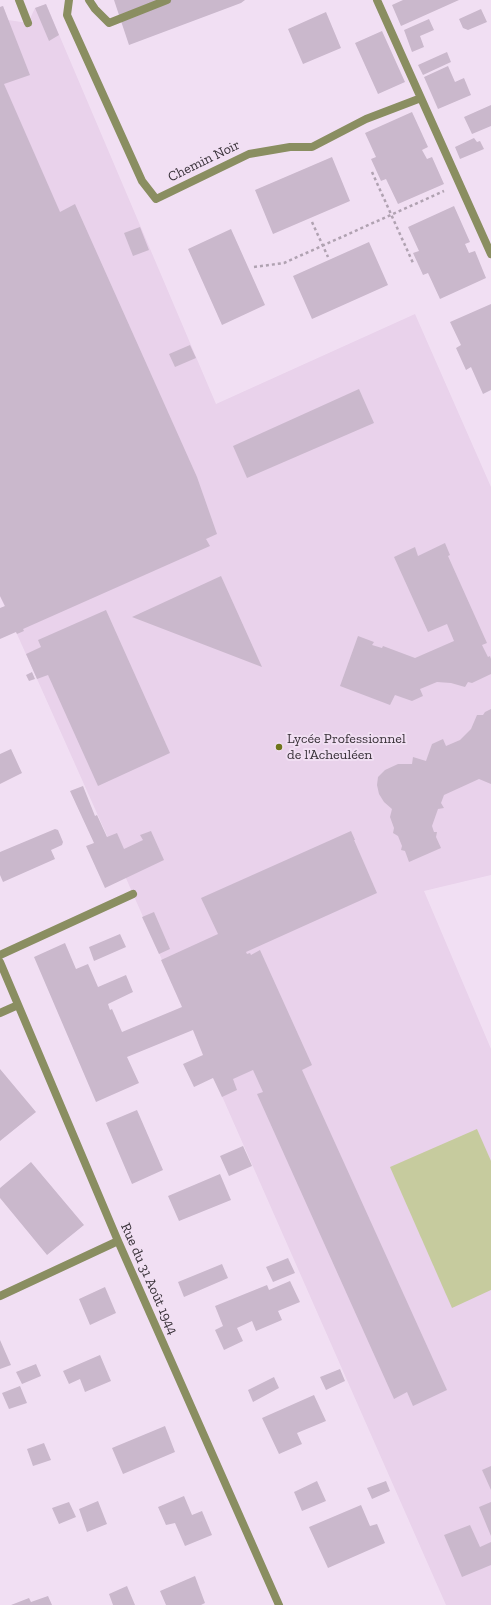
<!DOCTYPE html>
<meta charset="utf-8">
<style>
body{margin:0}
canvas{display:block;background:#f1dff3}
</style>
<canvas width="491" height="1605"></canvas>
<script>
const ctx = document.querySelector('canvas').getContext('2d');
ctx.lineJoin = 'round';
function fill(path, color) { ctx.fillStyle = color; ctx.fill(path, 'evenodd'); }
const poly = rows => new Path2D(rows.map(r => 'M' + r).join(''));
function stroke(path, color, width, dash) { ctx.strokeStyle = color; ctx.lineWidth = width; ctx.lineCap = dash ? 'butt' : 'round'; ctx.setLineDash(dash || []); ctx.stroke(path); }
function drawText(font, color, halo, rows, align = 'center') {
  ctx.font = font + ' "Zilla Slab",serif'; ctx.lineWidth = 4; ctx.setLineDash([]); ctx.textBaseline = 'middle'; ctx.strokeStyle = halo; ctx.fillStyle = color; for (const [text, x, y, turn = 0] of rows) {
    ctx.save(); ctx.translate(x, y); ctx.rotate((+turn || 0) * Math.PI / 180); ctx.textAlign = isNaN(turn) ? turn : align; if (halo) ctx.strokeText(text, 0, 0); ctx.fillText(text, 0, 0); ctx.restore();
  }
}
const built = poly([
 [46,4,216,404,415,314,491,487,491,875,424,891,491,1049,491,1605,446,1605,133,894,0,596,0,7,3,6,8,20,28,23,35,8]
]);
const green = poly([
 [477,1129,491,1161,491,1290,452,1308,390,1167]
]);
const building = poly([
 [114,0,245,0,241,3,129,45],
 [403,0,459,0,401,26,392,5],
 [46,4,59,35,49,41,35,8],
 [3,6,30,75,4,84,60,212,75,204,197,477,217,534,206,539,210,546,23,629,24,631,17,634,16,632,0,639,0,608,5,606,0,596,0,7],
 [481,9,487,22,468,30,463,28,459,19],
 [326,12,341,48,303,64,288,29],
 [429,19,434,30,420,36,424,47,412,52,404,30],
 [382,31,405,82,378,94,355,43],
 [447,52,451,62,423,75,418,65],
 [448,66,455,82,464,78,471,95,438,109,424,77],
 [491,105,491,126,472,134,464,117],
 [412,112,428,147,422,150,427,159,432,157,444,184,398,204,386,179,381,181,371,159,376,157,365,133],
 [474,138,477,142,480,141,484,149,460,159,455,147],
 [332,157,350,201,273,234,255,190],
 [454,206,470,242,465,244,469,253,475,251,486,278,440,299,428,273,423,275,413,253,419,251,408,227],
 [140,227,149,250,133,256,124,233],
 [231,229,265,305,222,325,188,249],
 [369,242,388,285,312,319,293,276],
 [491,304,491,390,483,394,471,367,466,370,456,348,461,345,450,322],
 [190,345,196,358,175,367,169,354],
 [359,389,374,423,247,478,233,446],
 [445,543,450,555,448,556,487,643,482,645,488,657,490,656,491,659,491,674,472,683,468,682,465,687,451,683,437,682,420,689,423,696,412,701,395,695,390,705,340,686,358,636,374,642,372,645,382,648,383,646,415,658,454,641,447,624,428,632,394,557,415,547,418,556],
 [221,576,262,667,132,617],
 [106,610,170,753,98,786,48,675,37,679,26,654,41,647,38,640],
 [32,672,35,679,29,681,26,675],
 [491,709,491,784,479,779,444,795,441,803,444,808,438,809,432,826,434,832,437,832,436,837,441,848,409,862,405,851,401,850,402,846,398,836,393,833,394,828,390,817,392,809,384,802,379,794,377,785,378,777,385,770,398,764,412,764,413,757,426,761,432,744,443,739,446,746,460,740,471,729,477,715,483,715,485,712],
 [11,749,22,773,0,784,0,754],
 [83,786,95,816,97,815,107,837,117,833,124,849,143,840,140,835,151,831,164,860,105,888,86,846,94,843,70,791],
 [55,829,58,830,63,842,62,845,51,850,55,859,3,882,0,875,0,852],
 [351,831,355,840,354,840,377,893,246,952,247,954,250,953,251,955,260,950,312,1065,302,1070,447,1390,413,1406,407,1392,394,1399,257,1094,263,1092,253,1070,233,1079,237,1090,222,1097,213,1078,194,1087,183,1064,203,1055,193,1030,127,1057,139,1083,96,1102,34,957,65,943,76,969,88,964,98,987,126,975,133,992,108,1004,110,1010,112,1009,122,1032,182,1007,161,960,218,934,201,898],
 [154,912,170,949,159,954,142,917],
 [120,934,126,947,94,961,89,947],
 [0,1069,36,1112,0,1141],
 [137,1110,163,1170,132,1184,106,1123],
 [243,1146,252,1166,229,1176,220,1156],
 [31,1162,84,1225,47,1255,0,1198,0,1188],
 [220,1174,231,1200,179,1221,168,1196],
 [288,1258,295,1273,273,1282,266,1267],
 [222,1264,228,1278,184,1297,178,1282],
 [290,1281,300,1302,278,1311,282,1320,256,1331,252,1321,237,1328,243,1341,224,1350,215,1330,223,1326,215,1306,267,1285,269,1290],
 [105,1287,116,1313,90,1325,79,1299],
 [0,1340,11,1365,0,1369],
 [100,1355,111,1381,85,1392,80,1379,69,1384,63,1371],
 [36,1364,41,1376,22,1384,16,1372],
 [340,1369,345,1381,326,1390,320,1377],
 [274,1377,279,1388,253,1402,248,1390],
 [20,1386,27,1403,9,1409,2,1393],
 [314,1395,326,1421,297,1433,302,1444,279,1454,262,1418],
 [165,1426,175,1452,123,1474,112,1448],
 [44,1443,51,1460,33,1466,27,1449],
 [491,1466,491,1490,482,1470],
 [317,1481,326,1501,302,1511,294,1492],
 [386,1481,390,1491,372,1499,367,1488],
 [184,1496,192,1515,202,1511,212,1535,185,1546,175,1523,166,1525,158,1507],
 [98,1501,107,1524,87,1532,79,1509],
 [69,1502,76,1517,59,1524,52,1508],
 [491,1502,491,1536,479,1507],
 [361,1505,370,1526,377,1524,385,1543,328,1568,309,1527],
 [470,1525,480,1547,491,1542,491,1565,462,1577,444,1535],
 [195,1576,205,1603,201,1605,166,1605,160,1591],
 [127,1586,135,1605,113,1605,109,1594],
 [48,1596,52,1605,11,1605,29,1598,31,1602]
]);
const path = poly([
 [372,172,413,263],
 [312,222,328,257],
 [254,267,284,263,444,191]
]);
const lane = poly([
 [19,0,28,23],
 [69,0,67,15,142,181,156,199,249,154,290,147,312,147,366,119,421,98],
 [89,0,95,9,109,23,167,0],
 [377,0,491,254],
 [0,955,133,894]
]);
const street = poly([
 [0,962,118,1241,279,1605],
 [0,1013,18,1005],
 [0,1296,118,1241]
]);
const markers = [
 [279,747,4,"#6e741b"]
];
const streetNames = [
 ["Chemin Noir",204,161,-26],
 ["Rue du 31 Août 1944",149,1279,66]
];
const poiNames = [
 ["Lycée Professionnel",287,739],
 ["de l'Acheuléen",287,755]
];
fill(built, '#e9d2eb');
fill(green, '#c6cb9e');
fill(building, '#cab8cc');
stroke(path, '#b0a2b1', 2.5, [3, 3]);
stroke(lane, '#8a8e61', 8);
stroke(street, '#8a8e61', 8);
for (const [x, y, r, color] of markers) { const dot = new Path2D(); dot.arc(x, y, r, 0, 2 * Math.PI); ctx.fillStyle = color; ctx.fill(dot); stroke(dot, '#f1dff3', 1.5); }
drawText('14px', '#373037', '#f1dff3', streetNames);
drawText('14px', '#373037', '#f1dff3', poiNames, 'left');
</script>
